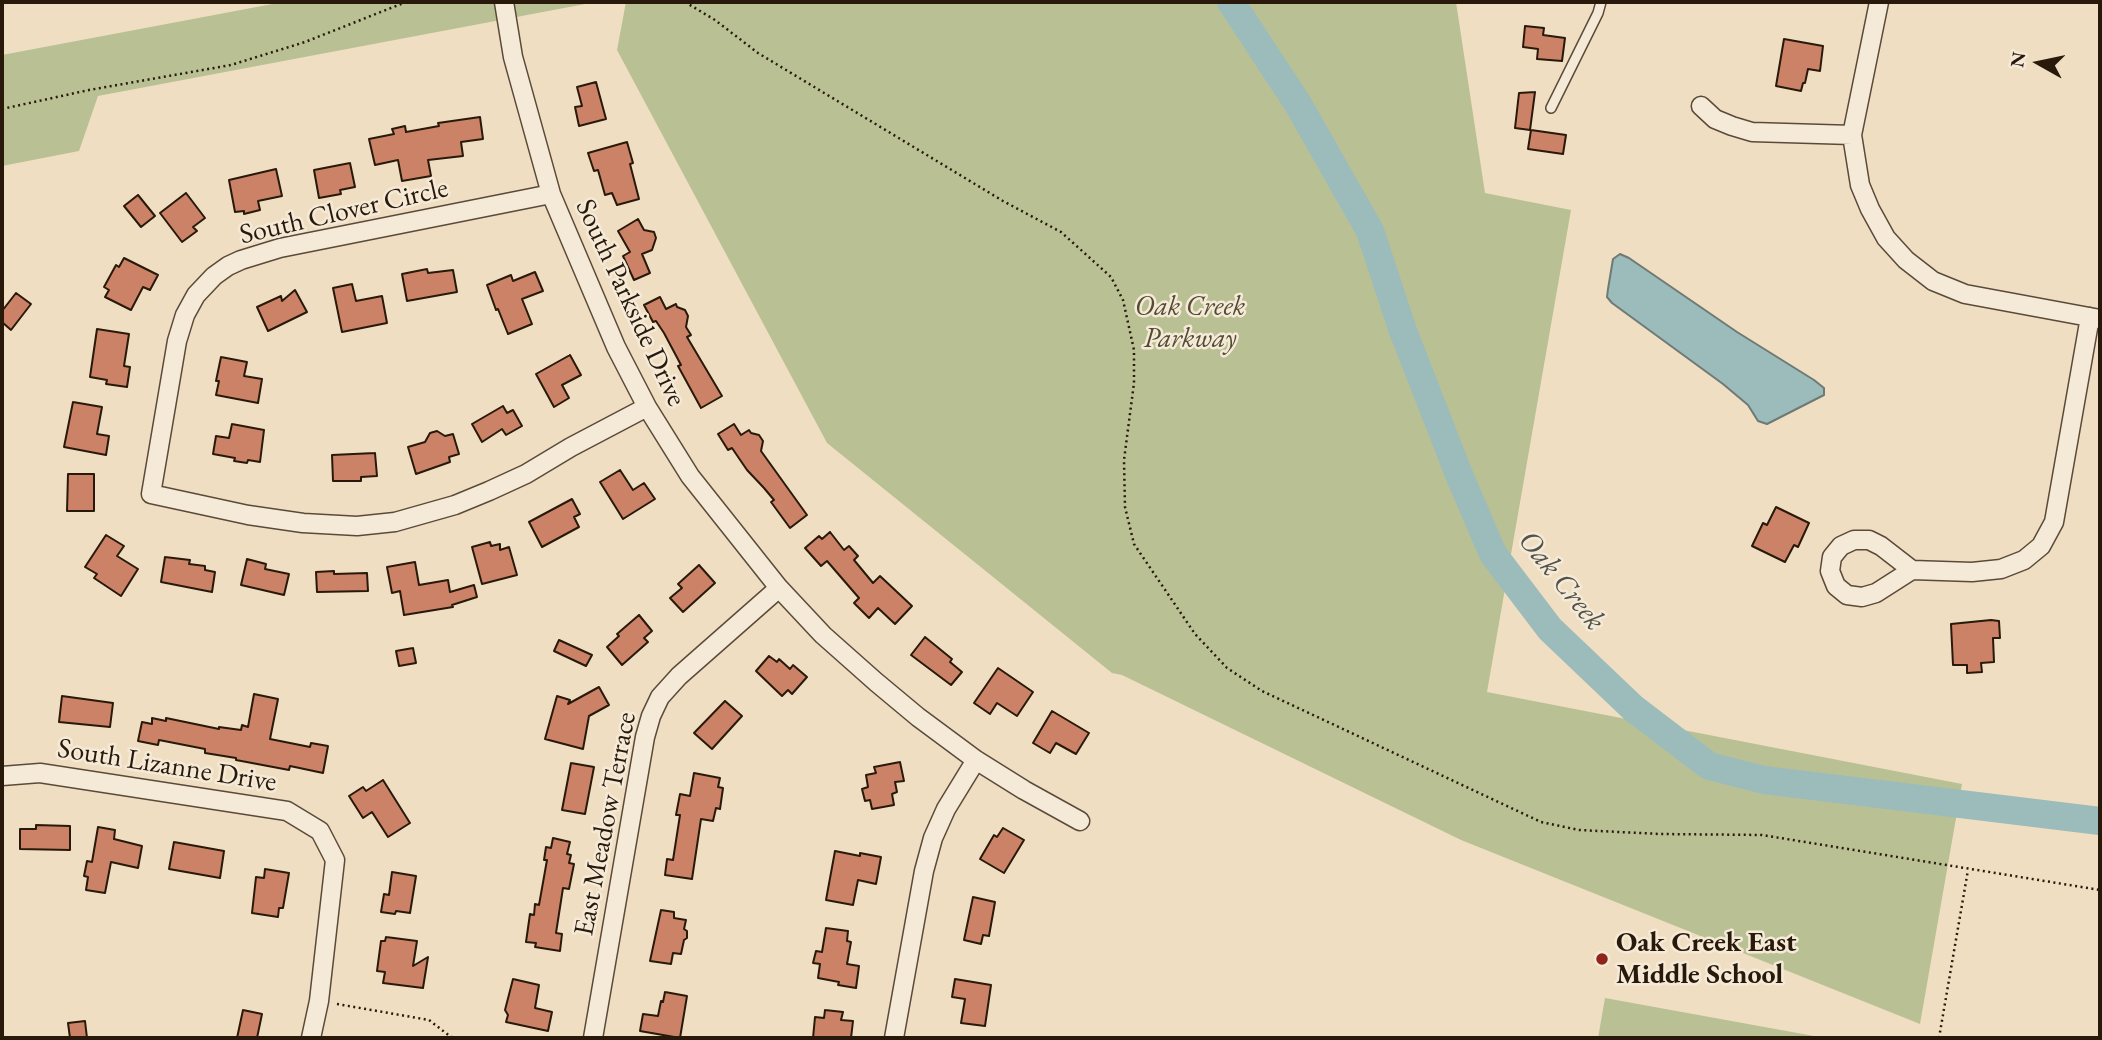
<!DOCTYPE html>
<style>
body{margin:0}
#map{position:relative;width:2102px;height:1040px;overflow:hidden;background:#f0dec2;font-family:"EB Garamond",serif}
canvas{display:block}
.frame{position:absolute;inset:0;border:4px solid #28190b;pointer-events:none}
.north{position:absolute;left:2004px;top:28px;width:70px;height:70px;-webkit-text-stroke:5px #f5ead7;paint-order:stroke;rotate:279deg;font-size:19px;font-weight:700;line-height:28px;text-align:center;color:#28190b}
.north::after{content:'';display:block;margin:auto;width:24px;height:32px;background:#28190b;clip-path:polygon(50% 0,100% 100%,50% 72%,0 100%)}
</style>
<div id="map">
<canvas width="2102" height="1040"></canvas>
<div class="frame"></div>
<div class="north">N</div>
</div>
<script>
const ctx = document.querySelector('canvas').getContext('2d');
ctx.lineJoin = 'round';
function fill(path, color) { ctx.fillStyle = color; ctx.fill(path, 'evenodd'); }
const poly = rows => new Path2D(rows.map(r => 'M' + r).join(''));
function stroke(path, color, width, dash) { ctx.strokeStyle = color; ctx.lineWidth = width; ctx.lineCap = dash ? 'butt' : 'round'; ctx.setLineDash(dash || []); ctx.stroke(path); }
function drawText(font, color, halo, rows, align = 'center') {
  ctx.font = font + ' "EB Garamond",serif'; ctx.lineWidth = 5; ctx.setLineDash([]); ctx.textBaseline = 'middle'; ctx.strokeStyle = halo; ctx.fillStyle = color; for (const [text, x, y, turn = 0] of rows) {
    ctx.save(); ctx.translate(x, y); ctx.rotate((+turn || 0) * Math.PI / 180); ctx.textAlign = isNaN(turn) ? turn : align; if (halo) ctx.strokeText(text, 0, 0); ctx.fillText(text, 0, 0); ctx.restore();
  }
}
const green = poly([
 [283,2,596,2,98,96,79,151,2,166,2,55],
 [626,2,1456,2,1485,193,1571,210,1487,692,1962,784,1920,1024,1461,840,1122,675,1112,673,827,443,617,50],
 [1605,998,1825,1038,1598,1038]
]);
const water = poly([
 [1620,254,1629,258,1737,332,1814,380,1824,388,1824,395,1767,424,1758,421,1748,405,1723,384,1612,303,1607,297,1608,289,1613,259,1620,254]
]);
const river = poly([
 [1231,2,1298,104,1370,231,1403,331,1460,477,1493,554,1550,629,1633,708,1709,766,1764,780,2100,821]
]);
const building = poly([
 [1525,26,1544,28,1543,35,1565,38,1562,61,1537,59,1538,49,1523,47,1525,26],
 [1784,39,1823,46,1820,71,1808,69,1805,83,1803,83,1801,91,1776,86,1784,39],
 [596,82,606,119,579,126,575,107,582,106,577,87,596,82],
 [1535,92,1530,130,1515,128,1519,93,1535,92],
 [480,117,483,139,461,142,463,156,428,160,431,176,402,181,398,160,375,165,369,139,394,134,392,129,405,126,406,132,439,126,438,123,480,117],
 [1531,130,1566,135,1563,154,1528,149,1531,130],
 [627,142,633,163,630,164,639,199,617,205,612,193,605,195,598,170,594,171,588,153,627,142],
 [350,163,355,187,340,190,341,194,319,198,314,170,350,163],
 [276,169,282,196,258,201,260,210,244,214,244,211,235,212,229,180,276,169],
 [186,193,205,218,193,227,197,231,182,242,160,213,186,193],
 [138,195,155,216,141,227,124,206,138,195],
 [638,219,644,230,654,232,656,238,652,250,642,254,650,273,634,280,623,256,630,252,618,231,638,219],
 [124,258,158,275,150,290,143,287,131,310,105,297,109,290,104,287,116,265,119,267,124,258],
 [427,269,428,273,453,270,457,292,407,301,402,274,427,269],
 [535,272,543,291,522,299,532,324,508,334,498,309,496,310,487,285,511,275,513,281,535,272],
 [352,284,356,301,382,296,387,323,342,332,333,288,352,284],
 [295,290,307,312,268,331,257,307,281,296,282,301,295,290],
 [16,293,31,304,11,330,2,322,2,311,16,293],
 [660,297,666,309,676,304,677,307,685,310,688,316,686,327,691,335,687,337,722,396,701,408,678,366,681,365,664,333,656,321,653,322,644,305,660,297],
 [97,329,129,334,124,366,130,367,127,387,106,384,107,380,90,377,97,329],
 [570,355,581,375,562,385,569,398,554,407,536,374,570,355],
 [221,357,247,362,244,376,262,379,258,403,216,395,219,381,216,381,221,357],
 [73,402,102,407,97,434,109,436,106,455,64,447,73,402],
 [503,406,507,413,513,410,522,426,506,435,502,429,482,442,472,424,503,406],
 [232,424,264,430,260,462,248,460,247,463,234,461,235,458,213,454,216,436,229,438,232,424],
 [734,424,741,435,749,430,751,433,759,435,763,441,761,451,807,515,790,528,771,502,774,500,764,488,747,470,732,448,728,450,718,434,734,424],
 [437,431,445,436,453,434,459,454,449,457,450,462,416,474,408,447,425,442,430,433,437,431],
 [375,453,377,476,361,477,361,481,333,481,332,455,375,453],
 [620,470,633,490,644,483,655,499,623,519,600,482,620,470],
 [68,474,94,474,94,511,67,511,68,474],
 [572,499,580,514,574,517,579,527,542,547,529,522,572,499],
 [1776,507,1809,523,1798,547,1794,545,1785,562,1752,546,1763,523,1767,525,1776,507],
 [830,532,844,550,849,546,858,556,854,560,873,583,880,576,912,606,895,624,878,608,869,618,854,603,859,598,827,561,821,566,805,548,819,536,822,539,830,532],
 [106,535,124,546,117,556,138,569,121,596,94,578,97,574,85,567,106,535],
 [490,542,491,546,500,544,500,550,509,547,517,575,482,584,472,547,490,542],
 [165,557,190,560,189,564,205,566,205,570,215,572,212,592,161,582,165,557],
 [247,559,266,564,265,569,289,574,284,595,241,585,247,559],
 [415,562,419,585,448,580,450,592,474,585,477,597,452,605,453,607,404,615,400,591,392,593,387,567,415,562],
 [699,565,715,583,683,612,670,598,682,588,678,584,699,565],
 [334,571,334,574,367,573,368,591,317,592,316,572,334,571],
 [639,615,652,631,644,638,648,642,622,665,607,647,619,636,617,634,639,615],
 [1991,620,1999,621,2000,638,1993,638,1994,662,1981,663,1982,672,1967,673,1967,665,1953,665,1951,624,1991,620],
 [925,637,952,659,950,662,962,672,951,685,911,655,925,637],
 [559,640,592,655,586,666,554,651,559,640],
 [413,648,416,663,399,666,396,651,413,648],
 [769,656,777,662,779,659,790,669,793,665,807,677,792,694,788,690,782,696,756,671,769,656],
 [998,668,1033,692,1017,716,997,703,990,714,974,703,998,668],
 [599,687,609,705,589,716,583,749,545,739,557,696,570,700,568,704,599,687],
 [254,694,278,699,270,739,310,747,311,743,328,746,323,773,290,766,289,770,236,760,236,758,205,753,205,749,159,740,158,745,138,741,142,722,152,724,152,718,166,721,166,718,219,729,219,727,241,730,242,725,248,727,254,694],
 [62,696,113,703,110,727,59,722,62,696],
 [725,701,742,716,712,749,694,733,725,701],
 [1052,711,1089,733,1076,754,1056,743,1050,753,1033,743,1052,711],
 [900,762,904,781,895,782,897,792,892,794,894,805,872,809,870,800,865,801,862,789,868,787,866,775,876,773,874,767,900,762],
 [571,763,594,767,585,814,562,810,571,763],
 [694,773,720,778,718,787,723,788,720,809,716,808,713,821,701,819,692,879,665,875,667,859,673,860,680,815,676,815,680,794,690,796,694,773],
 [383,780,410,823,388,837,372,812,363,818,349,796,363,787,366,791,383,780],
 [36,825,70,826,70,850,20,849,20,829,36,829,36,825],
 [98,827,115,830,114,839,142,846,138,868,111,862,105,893,86,890,88,877,84,876,87,861,92,862,98,827],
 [1003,828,1024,840,1004,873,980,859,994,835,997,837,1003,828],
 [553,838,570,842,567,854,571,855,569,863,574,864,569,889,563,888,556,933,562,934,560,951,535,947,536,943,526,942,530,914,534,915,535,904,539,905,547,860,544,860,546,847,551,848,553,838],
 [174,842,224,851,220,878,169,869,174,842],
 [835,851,860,856,860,853,881,857,876,884,858,880,853,905,826,900,835,851],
 [265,869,289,873,283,908,279,908,278,917,252,913,256,877,264,878,265,869],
 [392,872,416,876,410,913,396,911,395,914,381,912,384,894,389,895,392,872],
 [973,897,995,902,989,936,983,935,981,944,964,940,973,897],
 [661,910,674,912,674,918,686,920,684,929,687,931,687,938,684,940,681,954,673,953,671,964,650,961,661,910],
 [826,928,848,931,847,941,851,942,847,964,859,966,856,988,838,985,839,982,818,978,820,964,813,963,816,951,822,952,826,928],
 [386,937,417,941,413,966,428,957,423,988,383,983,385,972,377,971,381,941,385,941,386,937],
 [513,979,539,985,535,1008,552,1012,548,1031,506,1022,508,1015,505,1010,513,979],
 [955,979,991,985,985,1026,961,1023,965,999,952,997,955,979],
 [665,992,687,996,680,1038,640,1031,643,1014,658,1016,661,1001,663,1002,665,992],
 [243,1010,262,1014,257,1038,237,1038,243,1010],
 [825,1010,843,1012,841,1020,853,1021,851,1038,813,1038,815,1017,824,1018,825,1010],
 [85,1021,87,1038,70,1038,68,1023,85,1021]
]);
const path = poly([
 [685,2,715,20,758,53,1003,201,1061,232,1111,277,1123,300,1134,350,1134,383,1124,460,1125,507,1134,544,1195,634,1227,668,1262,691,1541,822,1579,830,1660,834,1762,835,2100,890],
 [2,109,89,90,231,65,305,42,406,2],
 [337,1004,429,1020,451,1037,459,1038],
 [1939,1038,1968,870]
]);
const lane = poly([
 [1551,108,1598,13,1601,2]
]);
const street = poly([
 [504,2,513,57,551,194,616,347,647,407,690,476,779,588,823,635,876,682,918,717,976,760,1024,790,1080,821],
 [1879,2,1852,135,1860,185,1870,209,1886,238,1906,260,1933,281,1965,294,2100,319],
 [1701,106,1715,119,1732,126,1752,132,1852,135],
 [551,194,280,248,241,260,228,266,214,276,196,295,185,315,177,341,151,494,248,515,303,523,357,526,395,522,455,505,489,491,526,474,571,447,647,407],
 [1912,570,1881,546,1869,540,1854,540,1841,546,1832,557,1830,571,1836,586,1847,595,1862,597,1876,593,1912,570,1972,572,2001,569,2024,560,2041,546,2054,522,2090,317],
 [2,776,40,773,287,811,320,831,335,860,319,1001,311,1038],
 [593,1038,645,737,651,716,660,697,679,676,779,588],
 [894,1038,924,871,933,838,946,809,976,760]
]);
const markers = [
 [1602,959,7,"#8f2418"]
];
const streetNames = [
 ["South Clover Circle",344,212,-13],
 ["South Parkside Drive",630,303,65],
 ["South Lizanne Drive",167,766,9],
 ["East Meadow Terrace",606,824,-79]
];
const parkNames = [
 ["Oak Creek",1190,307],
 ["Parkway",1190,339]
];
const poiNames = [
 ["Oak Creek East",1616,943],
 ["Middle School",1616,975]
];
const waterNames = [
 ["Oak Creek",1561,581,51]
];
fill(green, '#b9c194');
fill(water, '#9cbbbb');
stroke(water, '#6e7a75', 2);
stroke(river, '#9cbbbb', 28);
fill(building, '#cb8266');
stroke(building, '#28190b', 2);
stroke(lane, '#5a4a39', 12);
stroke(street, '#5a4a39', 21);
stroke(path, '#28190b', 2.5, [2, 3.5]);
stroke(lane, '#f5ead7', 9);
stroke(street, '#f5ead7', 18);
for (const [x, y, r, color] of markers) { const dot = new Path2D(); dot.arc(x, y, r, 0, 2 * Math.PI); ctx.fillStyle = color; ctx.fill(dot); stroke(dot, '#f5ead7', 2.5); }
drawText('28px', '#28190b', '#f5ead7', streetNames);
drawText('italic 28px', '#544b34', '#f5ead7', parkNames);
drawText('bold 28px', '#28190b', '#f5ead7', poiNames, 'left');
drawText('italic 30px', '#515249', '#f5ead7', waterNames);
</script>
